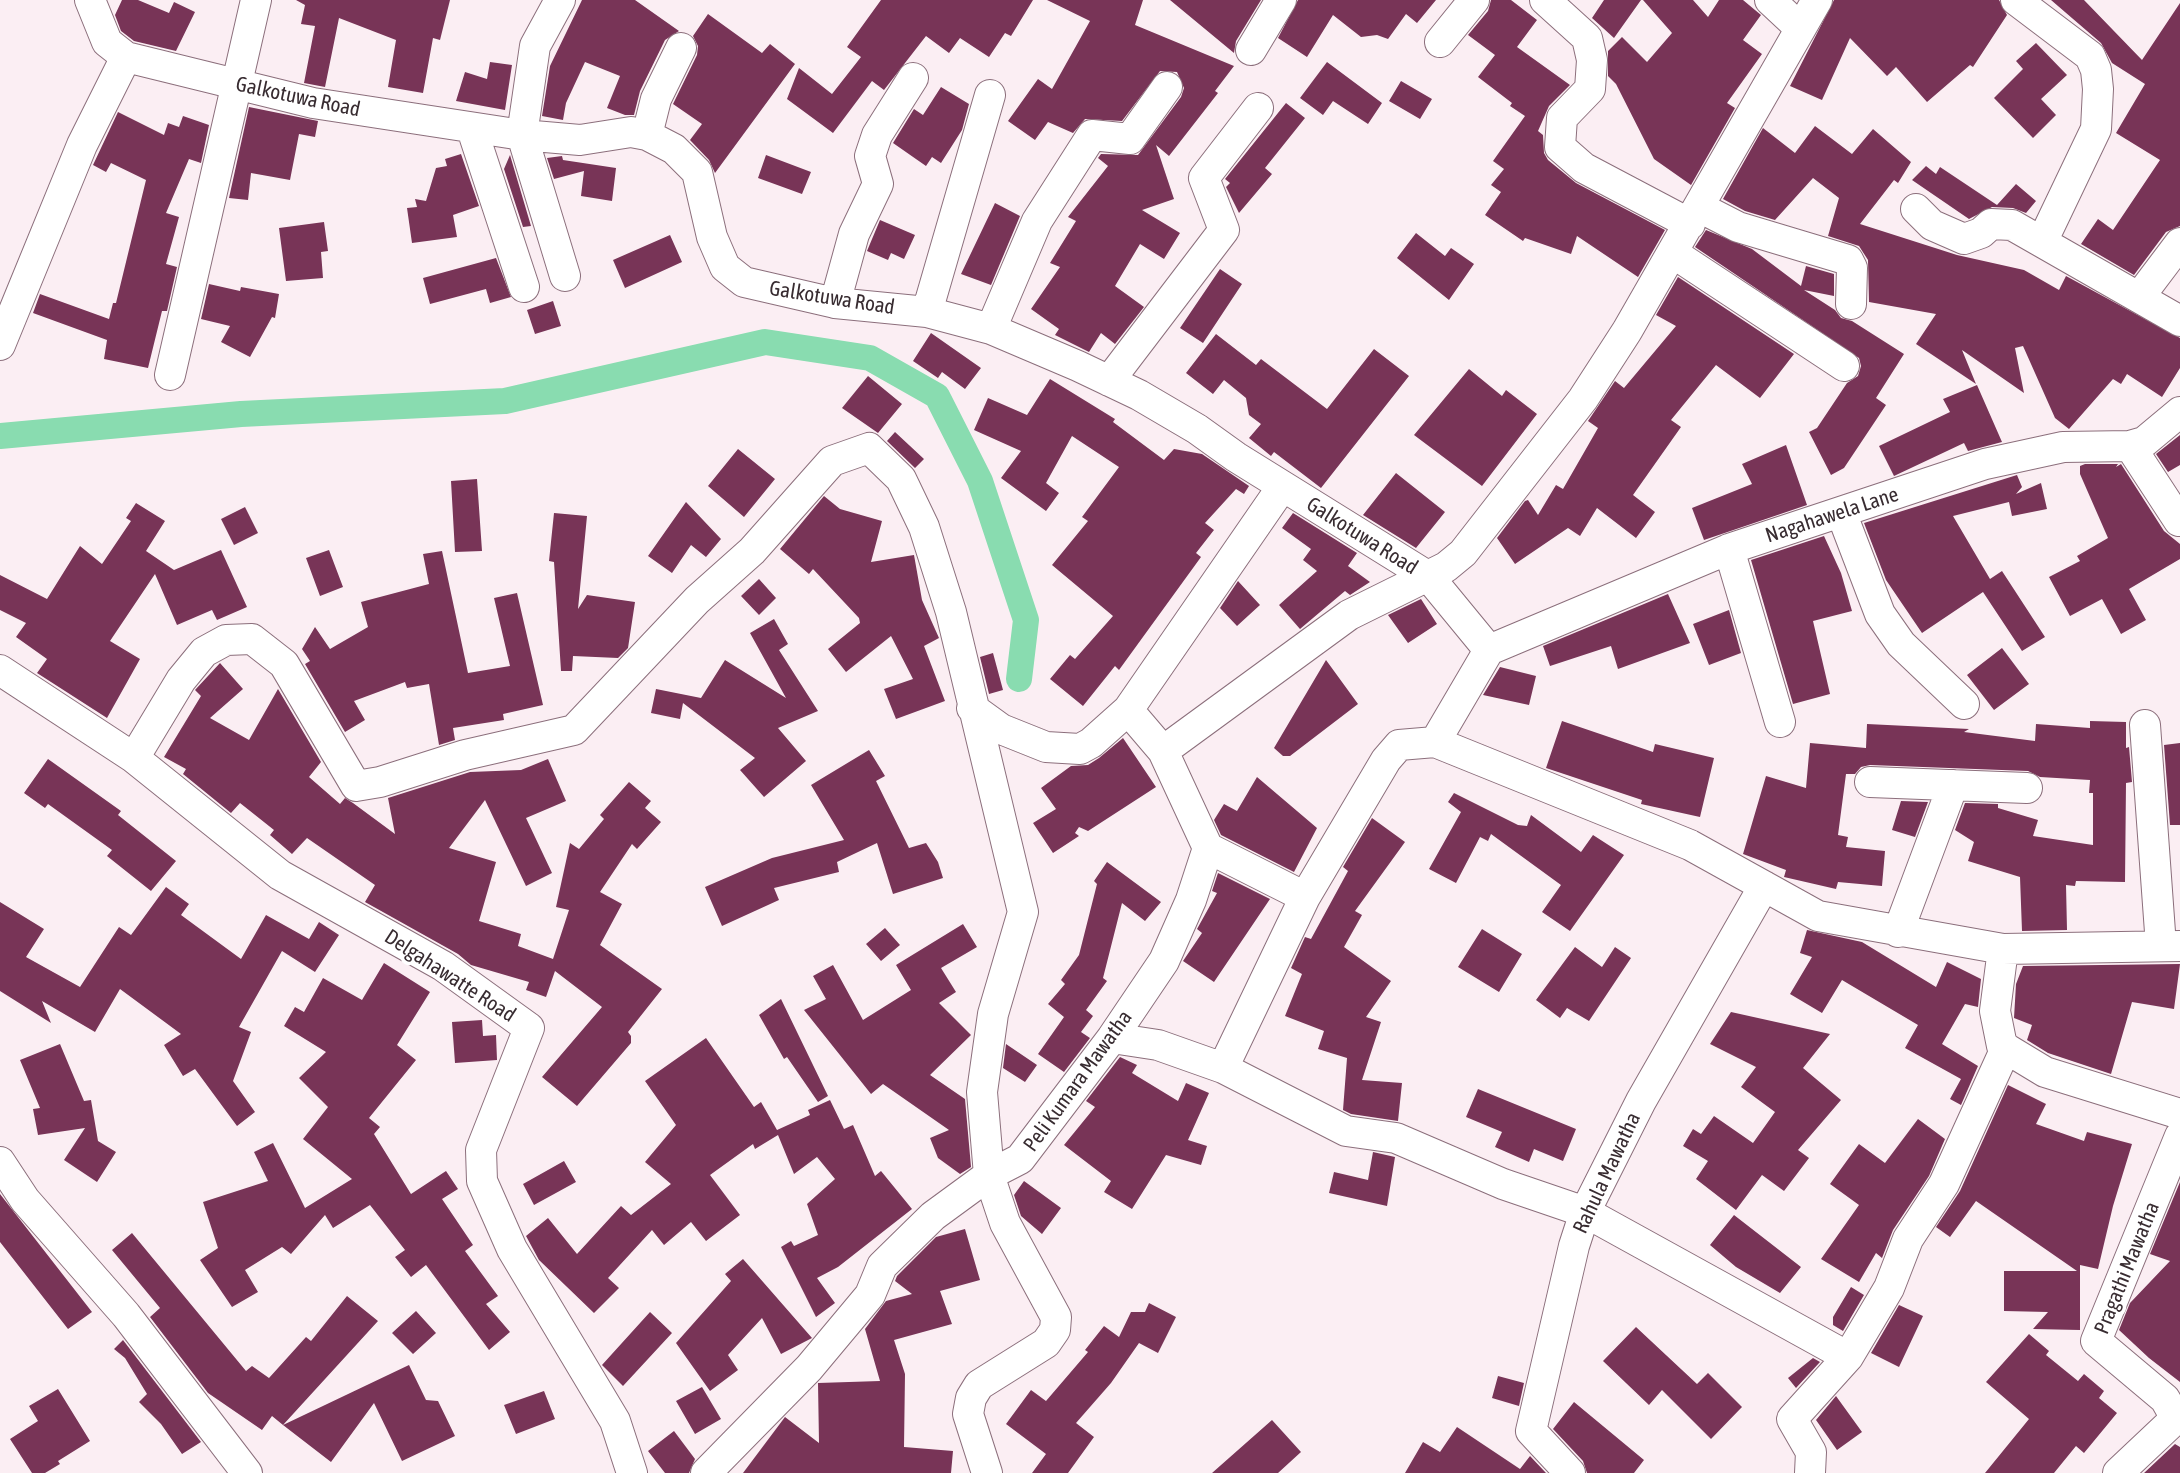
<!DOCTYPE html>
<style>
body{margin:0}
canvas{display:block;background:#fbeef3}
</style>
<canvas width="2180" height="1473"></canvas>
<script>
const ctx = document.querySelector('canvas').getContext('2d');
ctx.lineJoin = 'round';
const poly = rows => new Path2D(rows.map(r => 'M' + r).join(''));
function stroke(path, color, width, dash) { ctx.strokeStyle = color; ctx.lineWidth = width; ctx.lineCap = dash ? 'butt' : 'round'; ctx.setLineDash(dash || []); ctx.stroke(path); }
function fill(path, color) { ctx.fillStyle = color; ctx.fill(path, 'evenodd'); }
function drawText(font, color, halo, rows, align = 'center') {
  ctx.font = font + ' "Asap Condensed",sans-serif'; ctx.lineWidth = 7; ctx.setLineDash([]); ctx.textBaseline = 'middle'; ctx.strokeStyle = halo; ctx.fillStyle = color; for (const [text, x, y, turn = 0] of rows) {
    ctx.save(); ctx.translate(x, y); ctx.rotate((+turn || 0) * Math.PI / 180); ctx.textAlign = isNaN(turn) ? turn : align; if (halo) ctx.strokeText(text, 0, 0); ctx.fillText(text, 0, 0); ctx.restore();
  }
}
const canal = poly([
 [0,436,241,414,505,401,765,342,870,358,937,396,980,481,1026,620,1019,679]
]);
const building = poly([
 [122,0,138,0,169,13,174,2,195,12,176,51,134,41,121,31,115,15],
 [296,0,450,0,440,40,433,38,423,93,388,87,396,40,339,18,325,87,304,83,315,26,301,24,305,5],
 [582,0,635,0,679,31,665,40,640,91,634,115,625,115,607,108,620,76,585,62,566,103,563,120,542,116,550,66],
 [881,0,1033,0,1011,36,1005,33,989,57,960,38,949,53,926,36,884,90,872,81,833,133,787,99,799,68,832,94,861,57,847,47],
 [1047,0,1143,0,1135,25,1234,66,1215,91,1218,93,1169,156,1156,145,1174,199,1142,210,1180,233,1164,259,1140,244,1115,286,1144,307,1115,344,1101,333,1089,352,1055,335,1059,329,1031,309,1060,267,1050,263,1076,221,1068,217,1108,166,1098,158,1101,154,1138,155,1181,97,1184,88,1177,72,1160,71,1122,121,1085,119,1073,133,1048,122,1035,140,1008,121,1038,79,1052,89,1090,21],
 [1170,0,1261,0,1236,41,1234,53],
 [1298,0,1436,0,1417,23,1406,14,1388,39,1377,35,1361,37,1333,15,1307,57,1278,38],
 [1491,0,1511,0,1537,20,1517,47,1570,85,1549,106,1538,131,1543,135,1544,153,1548,160,1576,183,1665,230,1638,277,1577,236,1571,254,1525,238,1523,241,1485,215,1501,192,1491,185,1504,169,1493,161,1525,116,1510,106,1512,103,1478,77,1495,55,1468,35,1488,11],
 [1604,0,1641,0,1614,38,1592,18],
 [1643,0,1693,0,1708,17,1719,0,1743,0,1761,15,1743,40,1762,54,1727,103,1735,108,1691,185,1654,159,1616,84,1608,76,1608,51,1622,37,1647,62,1672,33],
 [1834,0,1999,0,2007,15,1973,67,1970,65,1927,102,1896,67,1887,76,1850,38,1822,100,1790,86],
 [2051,0,2084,0,2142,60,2180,3,2180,226,2166,232,2134,275,2081,244,2098,219,2113,230,2160,160,2116,133,2145,84,2112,63,2101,43],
 [708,14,762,53,770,44,795,64,715,173,709,160,690,140,702,124,673,104,697,55,698,46,693,36],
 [2036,43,2067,75,2041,99,2056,115,2033,138,1994,98,2023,69,2016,61],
 [490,62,512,65,505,110,456,101,465,72,487,79],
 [1327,62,1382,103,1368,124,1333,101,1323,115,1300,98],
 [1401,81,1432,99,1420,119,1389,101],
 [941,87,969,104,962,130,941,163,932,157,926,166,893,143,914,109,923,115],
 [1286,103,1305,118,1265,168,1272,174,1239,213,1226,187,1230,183,1225,179],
 [249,107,318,121,315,137,299,134,290,180,251,173,248,200,229,198],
 [118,112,164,135,168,123,179,127,183,116,209,125,201,163,189,159,166,213,179,217,166,264,177,267,167,311,162,311,148,368,104,359,107,340,33,313,40,294,109,319,113,303,116,303,146,180,111,163,106,172,93,165],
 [1815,126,1852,154,1873,129,1911,162,1898,183,1894,180,1860,224,1957,255,2024,270,2059,290,2066,276,2180,338,2180,368,2162,397,2127,374,2121,384,2113,379,2069,429,2055,418,2023,346,2015,348,2024,393,1962,350,1976,384,1916,344,1936,314,1869,302,1868,260,1859,246,1828,236,1839,198,1813,178,1775,220,1745,211,1723,199,1763,128,1795,153],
 [461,154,479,206,453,215,457,237,412,243,407,208,417,207,415,199,426,201,436,168,447,166,445,159],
 [510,155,531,226,523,227,504,169],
 [766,155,811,172,802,194,758,178],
 [562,156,563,160,616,168,612,201,581,196,584,171,554,179,547,158],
 [1926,166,1936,174,1940,167,1997,205,2016,184,2036,201,2026,213,2013,208,1992,207,1969,219,1912,180],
 [995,203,1020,216,991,285,961,274],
 [880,220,915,235,904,259,891,253,888,260,867,251],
 [324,222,328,251,321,252,323,278,286,281,279,228],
 [1706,230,1752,249,1801,286,1806,266,1834,274,1834,296,1804,290,1835,310,1841,318,1852,321,1904,354,1876,398,1886,405,1844,468,1831,475,1809,432,1817,428,1847,383,1858,376,1861,366,1859,358,1695,247],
 [1416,233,1445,256,1451,248,1474,264,1449,300,1397,258],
 [670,235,682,262,625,288,613,260],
 [496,258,511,297,490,303,486,289,430,304,423,278],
 [1220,269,1242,284,1203,343,1180,328],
 [1678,277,1794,354,1760,398,1716,365,1671,420,1681,427,1633,495,1655,512,1636,538,1597,508,1580,536,1568,528,1515,564,1497,538,1525,501,1528,500,1538,515,1556,485,1563,489,1598,428,1588,421,1615,381,1624,388,1676,326,1656,315],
 [209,284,240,291,241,287,279,294,275,318,272,317,250,357,221,342,230,326,201,319],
 [553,301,561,326,535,334,527,310],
 [931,333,981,368,965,389,942,372,938,378,913,361],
 [1216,334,1256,365,1261,359,1327,409,1374,349,1409,376,1321,488,1274,452,1271,456,1249,438,1261,424,1249,415,1246,398,1224,380,1213,394,1186,373],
 [1469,369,1502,396,1506,390,1537,414,1482,486,1414,435],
 [868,376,902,404,878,433,842,408],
 [1050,379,1115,419,1113,422,1164,460,1174,449,1202,454,1249,486,1244,494,1236,489,1205,523,1214,530,1196,553,1201,557,1119,670,1115,666,1083,706,1050,679,1070,655,1075,659,1113,616,1052,565,1088,521,1082,517,1119,467,1072,436,1046,483,1059,493,1046,511,1001,478,1021,451,974,430,988,398,1027,415],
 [1977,385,2002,442,1968,451,1964,443,1894,476,1879,446,1950,412,1943,399],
 [895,432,924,459,915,468,887,441],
 [2180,435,2180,465,2168,472,2156,454],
 [1786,445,1807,505,1704,540,1692,508,1752,484,1742,464],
 [738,449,775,479,744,517,708,486],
 [2085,464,2118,464,2116,467,2121,464,2164,531,2180,544,2180,559,2129,589,2146,620,2121,634,2102,599,2070,616,2049,577,2080,561,2077,556,2108,538,2080,474,2080,466],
 [1396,473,1445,512,1416,548,1363,515],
 [2017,475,2022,487,2016,494,2041,483,2047,509,2012,516,2009,502,1953,516,1990,579,2002,571,2045,637,2022,651,1983,592,1922,633,1886,580,1864,523],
 [477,479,482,551,455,552,451,481],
 [824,496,840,509,882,521,871,562,914,555,922,600,939,638,924,646,945,701,896,719,884,689,913,679,891,636,846,672,828,649,860,623,859,618,813,569,809,574,780,549],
 [686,502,721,539,706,557,691,545,672,573,648,556],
 [136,503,165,521,146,551,174,570,221,550,247,607,217,620,212,610,177,625,155,574,110,641,140,659,107,718,37,673,47,659,16,637,26,623,0,610,0,575,47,599,80,546,102,564,131,521,126,518],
 [245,507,258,533,234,545,221,519],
 [554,513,587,516,578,609,587,595,635,602,628,648,618,658,573,656,572,671,561,671,554,562,549,561],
 [1293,513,1357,553,1348,566,1370,582,1350,595,1345,591,1300,629,1279,605,1317,571,1303,560,1311,549,1282,528],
 [1824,536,1841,573,1852,611,1813,621,1830,694,1793,704,1751,560],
 [329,550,343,587,320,596,306,558],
 [442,551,468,673,510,666,494,598,517,593,543,705,503,714,504,720,453,728,455,740,439,745,429,684,407,688,405,682,354,701,365,720,345,732,305,664,310,661,302,649,315,627,330,649,368,627,361,602,429,584,423,554],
 [759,579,776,598,759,615,741,596],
 [1238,581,1260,605,1237,626,1220,608],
 [1668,594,1690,643,1618,669,1611,646,1550,666,1543,646],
 [1421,599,1437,624,1408,643,1388,615],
 [1729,610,1741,653,1709,665,1693,624],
 [774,619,788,644,779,650,818,711,778,728,806,761,764,797,740,770,755,758,683,703,680,719,651,713,656,689,701,698,725,660,786,698,750,633],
 [2002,648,2029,684,1994,710,1967,675],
 [993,653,1003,690,989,694,980,657],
 [1326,660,1358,704,1290,756,1283,756,1274,748],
 [220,663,243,689,210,718,249,740,278,689,321,762,309,777,340,804,345,798,353,803,395,834,388,798,470,772,521,770,548,759,566,801,526,818,552,873,526,886,485,800,449,848,496,862,479,921,521,934,518,946,553,959,569,910,556,907,570,843,579,849,604,819,600,815,629,782,651,801,645,808,661,822,637,849,632,844,600,892,622,904,600,945,662,989,628,1032,631,1036,631,1043,577,1106,542,1077,602,1007,555,971,546,997,526,990,529,982,471,965,458,954,365,902,375,885,307,838,292,854,270,835,274,830,240,803,231,813,183,774,186,769,164,757,201,696,195,690],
 [1500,667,1536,676,1529,705,1483,695],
 [1562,721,1653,752,1655,744,1714,758,1700,817,1641,804,1642,800,1546,768],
 [2090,721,2126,722,2126,748,2129,747,2132,782,2126,783,2125,882,2076,881,2075,886,2066,885,2067,930,2022,931,2020,877,1968,861,1974,842,1955,830,1965,803,1998,804,1998,808,2038,820,2033,836,2093,845,2093,793,2089,793,2090,780,2040,777,2028,771,1870,765,1861,767,1855,774,1846,774,1838,835,1848,837,1846,847,1885,851,1882,886,1838,882,1836,889,1784,877,1786,870,1743,854,1766,776,1806,788,1810,743,1866,748,1867,724,1969,729,1964,732,2035,741,2036,724,2090,728],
 [1123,738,1156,787,1088,831,1079,827,1075,833,1079,836,1053,853,1033,823,1056,809,1041,788,1071,766,1088,765,1099,758],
 [2180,743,2180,825,2170,825,2164,745],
 [869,750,885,776,876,781,909,848,926,843,938,862,943,878,893,894,877,843,837,862,839,872,774,888,779,900,722,926,705,887,772,858,844,840,811,785],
 [48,759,121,811,118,815,176,861,151,891,107,856,112,850,48,804,45,808,24,793],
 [1257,777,1317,828,1294,872,1221,835,1214,820,1224,804,1237,811],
 [1454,793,1518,825,1527,826,1531,815,1581,852,1593,835,1624,855,1570,931,1542,912,1561,885,1491,834,1488,841,1480,837,1456,883,1429,869,1461,812,1448,802],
 [1901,801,1928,802,1915,837,1892,830],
 [1372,818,1405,842,1355,911,1362,915,1344,947,1391,981,1366,1017,1381,1022,1362,1080,1402,1083,1398,1121,1351,1114,1343,1110,1347,1058,1318,1049,1324,1031,1285,1016,1302,974,1291,968,1305,937,1311,939,1348,871,1343,867],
 [1107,862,1161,902,1145,921,1122,903,1103,978,1107,981,1086,1010,1093,1016,1081,1032,1090,1038,1064,1072,1038,1054,1064,1017,1048,1004,1065,984,1061,980,1079,955,1097,884,1094,881],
 [1218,873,1270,899,1214,982,1183,961,1202,933,1197,929,1217,893,1212,891],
 [166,887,189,904,181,915,241,959,266,915,309,939,319,922,339,935,315,972,282,951,239,1027,251,1032,233,1081,255,1112,237,1126,195,1069,183,1076,164,1045,181,1034,120,989,95,1032,42,1001,51,1023,0,991,0,902,44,929,26,957,80,987,119,927,131,935],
 [963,924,977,947,941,968,956,992,939,1003,971,1035,930,1075,965,1099,971,1167,960,1174,938,1158,930,1138,949,1130,883,1084,871,1094,804,1010,826,999,813,976,833,965,863,1020,911,990,896,965],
 [885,928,900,945,881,961,866,944],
 [1482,929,1522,954,1499,992,1458,967],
 [1807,930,1862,942,1936,987,1947,962,1981,979,1978,1007,1965,1004,1942,1044,1978,1066,1961,1105,1950,1099,1961,1079,1905,1048,1918,1025,1842,980,1822,1013,1790,994,1812,957,1800,953],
 [1575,947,1602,967,1615,947,1631,958,1589,1021,1567,1008,1560,1018,1536,1000],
 [384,963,430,992,397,1045,416,1060,369,1118,380,1127,374,1134,411,1194,446,1171,458,1189,442,1199,473,1245,465,1251,498,1296,486,1304,510,1332,489,1350,426,1265,411,1277,395,1257,405,1250,370,1205,333,1228,325,1215,291,1254,282,1247,245,1270,258,1292,232,1307,200,1260,218,1248,203,1202,268,1181,254,1152,273,1143,305,1208,352,1179,303,1139,328,1107,299,1078,326,1052,284,1026,295,1007,304,1012,323,978,362,1000],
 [2180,964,2174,1009,2132,1002,2111,1074,2048,1053,2027,1040,2032,1025,2014,1018,2016,984,2023,966],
 [781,999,828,1096,818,1102,787,1057,784,1059,759,1015],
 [1731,1012,1830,1034,1803,1068,1841,1100,1798,1150,1809,1158,1784,1191,1762,1175,1736,1210,1696,1179,1708,1161,1683,1146,1693,1129,1701,1134,1714,1116,1753,1143,1775,1112,1741,1087,1756,1067,1710,1044],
 [482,1020,483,1036,496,1035,497,1060,455,1063,452,1022],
 [706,1038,754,1107,761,1102,777,1130,810,1115,808,1110,830,1100,844,1129,853,1125,875,1176,881,1171,912,1209,838,1267,817,1278,835,1303,816,1317,781,1247,791,1241,794,1246,818,1235,807,1204,835,1179,817,1157,794,1174,778,1135,755,1149,753,1144,710,1175,740,1215,706,1241,691,1222,664,1245,652,1230,608,1278,619,1288,594,1313,539,1260,526,1236,548,1218,577,1254,621,1206,631,1215,671,1184,645,1162,676,1125,645,1081],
 [60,1044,84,1101,91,1100,98,1141,116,1152,97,1182,64,1160,85,1128,38,1135,33,1109,40,1108,20,1060],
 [1006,1044,1037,1065,1025,1082,1003,1068],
 [1120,1057,1137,1065,1132,1073,1178,1101,1186,1083,1209,1093,1188,1140,1207,1146,1201,1165,1166,1155,1132,1209,1104,1192,1111,1181,1064,1145,1095,1107,1086,1101],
 [2008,1085,2046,1104,2036,1124,2084,1141,2087,1132,2132,1144,2113,1206,2098,1269,2080,1265,2080,1330,2033,1329,2048,1312,2004,1311,2004,1271,2077,1271,1976,1201,1950,1237,1936,1227,1960,1191],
 [1478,1089,1576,1129,1563,1161,1534,1149,1529,1162,1495,1147,1502,1132,1466,1117],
 [1918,1119,1945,1139,1929,1176,1893,1230,1882,1258,1876,1253,1859,1282,1821,1259,1859,1205,1830,1184,1859,1144,1885,1163],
 [1373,1152,1395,1157,1387,1206,1329,1193,1334,1172,1368,1180],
 [564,1161,576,1182,534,1205,523,1184],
 [1024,1181,1061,1208,1042,1234,1021,1216,1014,1195],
 [2180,1182,2180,1382,2149,1358,2119,1330,2130,1303,2170,1261,2150,1254],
 [0,1194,92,1312,68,1329,0,1242],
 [1734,1215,1801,1267,1780,1293,1736,1267,1710,1245],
 [965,1229,980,1280,940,1291,952,1324,894,1340,905,1374,904,1447,953,1451,951,1473,743,1473,785,1417,819,1443,818,1383,880,1381,865,1329,886,1301,912,1294,895,1281,897,1276,936,1237],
 [132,1233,246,1371,252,1366,269,1378,306,1337,311,1341,347,1296,378,1321,283,1425,272,1416,262,1430,208,1393,150,1317,160,1308,112,1250],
 [743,1259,812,1338,781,1354,762,1318,728,1355,738,1370,710,1391,676,1343,731,1281,725,1274],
 [1851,1287,1864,1295,1843,1331,1833,1325,1833,1317],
 [1149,1303,1176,1317,1158,1353,1139,1343,1111,1383,1076,1423,1094,1437,1068,1473,1032,1473,1046,1454,1006,1424,1031,1390,1046,1401,1088,1352,1085,1350,1104,1326,1119,1337,1131,1312,1145,1312],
 [1899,1305,1923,1316,1899,1367,1871,1353],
 [416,1311,436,1333,413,1354,392,1333],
 [650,1312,672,1333,623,1386,602,1365],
 [1636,1327,1697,1384,1708,1373,1742,1407,1711,1439,1662,1390,1649,1405,1603,1361],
 [2029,1334,2049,1351,2046,1355,2078,1381,2084,1374,2104,1391,2099,1398,2117,1413,2084,1453,2076,1446,2054,1473,1985,1473,2029,1419,1986,1382],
 [123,1340,201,1442,182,1454,161,1424,139,1402,147,1394,125,1358,114,1349],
 [1813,1358,1820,1362,1796,1388,1788,1378],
 [409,1365,426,1400,438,1401,455,1436,402,1461,374,1403,331,1462,283,1425],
 [1498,1376,1524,1383,1519,1406,1492,1398],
 [702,1387,721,1419,695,1434,676,1401],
 [58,1389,90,1441,58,1461,60,1464,45,1473,32,1473,10,1439,38,1421,29,1406],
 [544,1391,555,1419,516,1434,504,1405],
 [1836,1396,1862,1432,1837,1450,1816,1420],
 [1574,1402,1644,1460,1634,1473,1587,1473,1583,1461,1553,1429],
 [1272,1420,1301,1452,1278,1473,1212,1473],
 [1457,1427,1520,1469,1530,1456,1546,1473,1405,1473,1423,1442,1440,1452],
 [674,1431,695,1459,689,1473,665,1473,648,1451],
 [2175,1444,2180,1447,2180,1473,2144,1473]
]);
const minor = poly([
 [90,0,107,42,126,57,313,103,522,135,580,140,631,132,647,135,674,149,697,172,712,237,725,267,744,282,835,303,927,312,991,329,1078,366,1139,395,1197,429,1236,457,1429,577,1489,650,1435,742,1399,745,1386,760,1305,897,1223,1068,1158,1045,1112,1038],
 [560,0,535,46,522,135,565,276],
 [1545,0,1587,38,1592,60,1590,89,1562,118,1560,147,1584,168,1690,224],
 [1770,0,1800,28],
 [2016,0,2090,56,2096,70,2098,89,2096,129,2042,242],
 [1440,42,1474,0],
 [1251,50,1281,0],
 [472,129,524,287],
 [647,135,656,99,681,48],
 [1699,207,1738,227,1848,260,1852,268,1851,304],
 [1916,209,1932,225,1964,239,1981,233,1991,224,2012,225,2180,321],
 [1673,253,1844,366],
 [2140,296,2180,243],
 [835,303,854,234,878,184,870,156,877,135,913,78],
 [927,312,990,95],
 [991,329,1037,221,1092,135,1130,139,1167,87],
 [0,345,82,145,126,57],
 [170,375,256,0],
 [1109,381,1224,230,1204,178,1258,108],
 [2130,446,2179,521],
 [1841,512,1880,614,1901,644,1964,704],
 [1729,549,1780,722],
 [1489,650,1729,549,1985,464,2063,447,2130,446,2144,442,2180,412],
 [0,670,134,758,280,875,443,966,529,1028,481,1150,482,1181,512,1249,615,1421,632,1473],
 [972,708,1001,729,1046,747,1080,749,1091,743,1128,710,1282,487],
 [1128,710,1163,751,1208,848],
 [2145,725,2161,946],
 [1435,742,1690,845,1818,916,2003,949,2180,946],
 [1163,751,1349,615,1446,567,1463,553,1583,399,1627,331,1817,0],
 [134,758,181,680,204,652,226,640,252,639,284,664,356,786,380,782,465,755,574,730,697,600,752,551,832,461,869,448,901,479,924,527,951,612,1023,912,993,1014,982,1092,989,1175,1005,1223,1056,1317,1055,1330,1046,1343,979,1385,971,1398,968,1414,987,1473],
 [1870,782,2027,788],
 [1898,932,1953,785],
 [2003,949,1995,1011,2002,1046,2045,1072,2180,1114],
 [1223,1068,1346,1131,1396,1138,1503,1184,1585,1212,1848,1357],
 [0,1162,25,1200,126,1315,247,1473],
 [706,1473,809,1368,870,1295,882,1266,933,1216,989,1175,1020,1159,1112,1038,1164,961,1191,900,1208,848,1305,897],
 [1570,1473,1531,1431,1574,1246,1585,1212,1641,1101,1764,886],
 [1810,1473,1811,1452,1792,1419,1848,1357,1889,1288,1908,1239,1944,1184,2006,1048],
 [2118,1473,2170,1424,2174,1415,2165,1399,2096,1341,2180,1136]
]);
const streetNames = [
 ["Galkotuwa Road",298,97,12],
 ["Galkotuwa Road",832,298,9],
 ["Nagahawela Lane",1832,515,-18],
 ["Galkotuwa Road",1362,536,32],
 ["Delgahawatte Road",450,976,33],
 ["Peli Kumara Mawatha",1078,1081,-54],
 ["Rahula Mawatha",1607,1173,-65],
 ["Pragathi Mawatha",2127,1268,-68]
];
stroke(canal, '#89dcb0', 26);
fill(building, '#783457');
stroke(minor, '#8c6f7c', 32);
stroke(minor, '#fff', 30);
drawText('21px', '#382c31', '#fff', streetNames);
</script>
